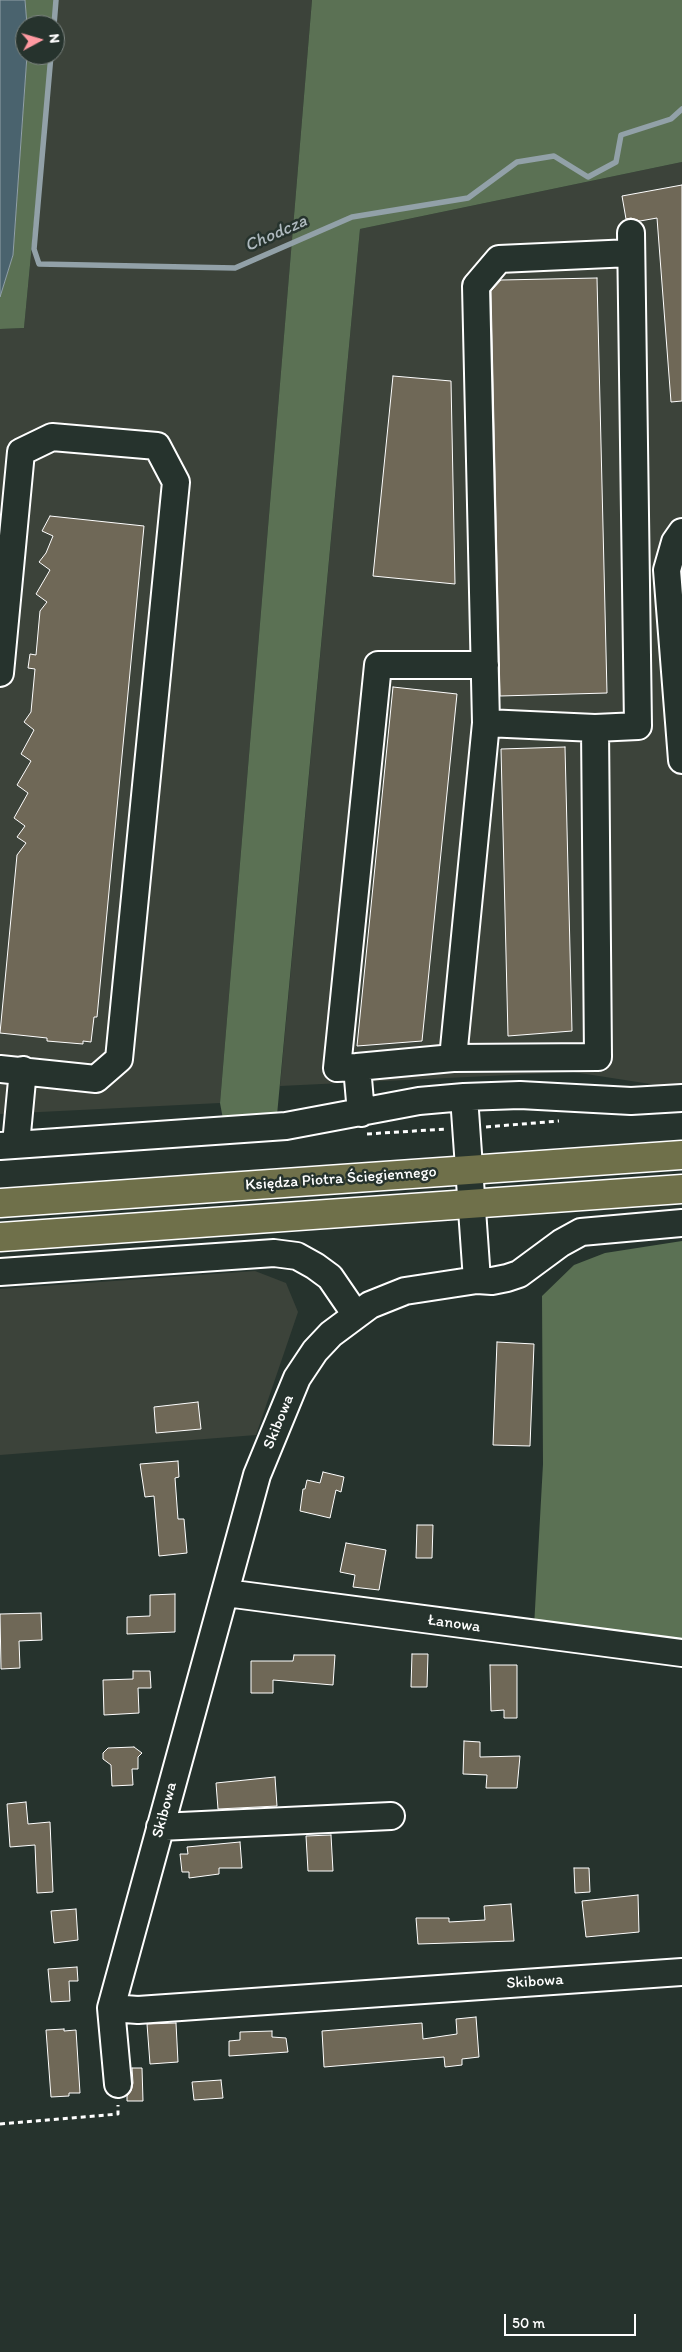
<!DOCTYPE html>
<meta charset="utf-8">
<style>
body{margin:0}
#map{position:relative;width:682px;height:2352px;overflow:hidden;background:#26332d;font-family:Itim,sans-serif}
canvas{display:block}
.north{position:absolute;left:15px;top:15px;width:50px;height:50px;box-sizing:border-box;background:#26332d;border:1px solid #7d8581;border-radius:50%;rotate:84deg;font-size:14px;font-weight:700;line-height:20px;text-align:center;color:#fff}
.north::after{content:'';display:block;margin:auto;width:18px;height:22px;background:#ff9aa2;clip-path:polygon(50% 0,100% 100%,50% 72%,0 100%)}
.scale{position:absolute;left:504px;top:2314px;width:132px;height:22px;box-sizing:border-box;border:2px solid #fff;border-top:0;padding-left:6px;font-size:15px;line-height:18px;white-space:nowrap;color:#fff;-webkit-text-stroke:4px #26332d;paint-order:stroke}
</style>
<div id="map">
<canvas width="682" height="2352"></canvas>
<div class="north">N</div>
<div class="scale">50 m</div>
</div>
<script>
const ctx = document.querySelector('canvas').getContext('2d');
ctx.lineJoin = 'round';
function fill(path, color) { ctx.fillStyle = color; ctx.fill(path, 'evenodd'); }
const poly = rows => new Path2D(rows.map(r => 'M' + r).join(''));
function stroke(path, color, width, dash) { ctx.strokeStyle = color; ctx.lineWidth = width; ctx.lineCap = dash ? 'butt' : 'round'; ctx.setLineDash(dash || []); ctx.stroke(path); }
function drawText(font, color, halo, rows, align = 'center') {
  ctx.font = font + ' Itim,sans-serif'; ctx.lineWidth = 5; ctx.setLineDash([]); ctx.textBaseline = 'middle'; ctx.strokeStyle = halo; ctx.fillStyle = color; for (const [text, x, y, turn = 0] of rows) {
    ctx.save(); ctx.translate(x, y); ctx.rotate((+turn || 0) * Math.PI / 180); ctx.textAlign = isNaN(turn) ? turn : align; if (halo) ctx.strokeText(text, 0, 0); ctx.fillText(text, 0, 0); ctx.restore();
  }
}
const built = poly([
 [55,0,312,0,220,1103,0,1114,0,329,24,328,50,55,55,55,55,25,53,25],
 [682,162,682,1084,657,1085,573,1072,280,1086,360,229],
 [255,1271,286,1283,298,1312,256,1435,0,1455,0,1289]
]);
const green = poly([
 [25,0,55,0,53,25,27,25],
 [312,0,682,0,682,162,360,229,277,1115,223,1119,220,1103],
 [27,55,50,55,24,328,0,329,0,297,13,255],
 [682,1241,682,1647,534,1627,543,1464,542,1296,574,1265,605,1253]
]);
const water = poly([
 [0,0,25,0,27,25,25,25,25,55,27,55,13,255,0,297,0,0]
]);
const stream = poly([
 [54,25,56,0],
 [51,55,34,249,39,264,235,268,352,217,468,198,517,162,554,156,588,177,616,162,621,135,671,119,682,109]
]);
const building = poly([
 [682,185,682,401,671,402,657,218,640,221,631,218,626,219,622,196,682,185],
 [597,278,607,693,500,696,491,291,501,280,597,278],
 [393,376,451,381,455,584,373,576,393,376],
 [50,516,144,526,97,1017,94,1017,91,1042,83,1041,83,1044,47,1041,47,1038,0,1033,17,855,26,843,17,837,25,826,14,818,28,793,17,785,31,761,21,754,34,730,24,722,31,712,35,669,28,668,30,654,36,655,40,611,47,602,36,594,50,570,39,562,46,553,53,536,42,531,50,516],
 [393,687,457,694,422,1041,357,1046,393,687],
 [565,747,572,1031,508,1036,501,749,565,747],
 [497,1342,534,1344,530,1446,493,1445,497,1342],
 [198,1402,201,1429,156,1433,154,1407,198,1402],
 [178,1461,179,1477,175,1478,178,1519,184,1519,187,1553,159,1556,154,1496,145,1497,140,1464,178,1461],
 [323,1472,344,1477,341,1492,336,1490,330,1518,300,1511,303,1489,305,1489,307,1480,320,1483,323,1472],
 [417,1525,433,1525,432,1558,416,1558,417,1525],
 [346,1543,386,1550,379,1590,353,1587,355,1575,340,1572,346,1543],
 [175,1594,175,1632,127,1634,127,1617,150,1616,150,1595,175,1594],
 [41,1613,42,1640,19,1641,20,1668,1,1669,0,1614,41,1613],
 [412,1654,428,1654,427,1687,411,1687,412,1654],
 [294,1655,335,1655,333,1685,273,1680,273,1693,251,1693,251,1661,293,1661,294,1655],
 [490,1665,517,1665,517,1718,504,1718,504,1710,491,1711,490,1665],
 [133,1671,150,1671,151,1688,138,1688,139,1713,104,1715,103,1680,133,1679,133,1671],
 [464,1741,480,1742,480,1757,520,1756,517,1788,486,1788,487,1775,463,1774,464,1741],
 [134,1747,142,1753,138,1757,138,1769,132,1769,133,1785,112,1786,111,1765,103,1759,103,1753,108,1748,134,1747],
 [275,1777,277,1806,218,1809,216,1783,275,1777],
 [26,1802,28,1824,50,1822,53,1892,37,1893,35,1845,10,1847,7,1804,26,1802],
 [331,1835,333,1871,308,1871,306,1836,331,1835],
 [240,1842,242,1868,219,1868,219,1874,189,1878,189,1872,182,1872,180,1854,188,1854,187,1847,240,1842],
 [574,1868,589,1868,590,1892,575,1893,574,1868],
 [638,1895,639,1932,586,1937,582,1901,638,1895],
 [511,1904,514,1941,418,1944,416,1918,449,1918,449,1922,485,1920,484,1906,511,1904],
 [76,1909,78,1940,54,1943,51,1911,76,1909],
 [77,1967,78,1981,69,1981,70,2001,51,2002,48,1969,77,1967],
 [476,2017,479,2057,462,2059,462,2065,445,2067,444,2057,324,2067,322,2031,422,2023,423,2039,457,2034,456,2019,476,2017],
 [176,2023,178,2062,150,2064,147,2024,176,2023],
 [64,2029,64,2031,76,2030,80,2093,69,2093,69,2096,51,2097,46,2030,64,2029],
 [272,2031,272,2037,286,2038,288,2052,229,2056,229,2041,240,2040,240,2032,272,2031],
 [132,2068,142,2068,143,2101,127,2101,127,2096,131,2091,133,2083,132,2068],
 [221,2080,223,2098,194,2100,192,2082,221,2080]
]);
const path = poly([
 [486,1127,559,1121],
 [367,1134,446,1129],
 [0,2124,118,2114,118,2105]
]);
const minor = poly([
 [682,532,675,542,667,570,682,760],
 [0,673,21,452,52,437,157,446,176,482,119,1059,96,1079,0,1069],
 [486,723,595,728],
 [453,1058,486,723,476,286,499,259,631,253],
 [357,1067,337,1068,378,665,485,665],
 [464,1097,477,1280],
 [361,1113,357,1067,453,1058,598,1057,595,728,638,726,631,233],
 [16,1144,23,1070],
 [0,1146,286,1126,419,1101,464,1097,520,1095,631,1101,682,1098],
 [0,1272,274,1253,297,1256,315,1266,330,1277,356,1315],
 [226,1593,682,1653],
 [160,1827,391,1816],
 [111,2008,138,2010,682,1972],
 [118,2084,111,2008,257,1475,297,1378,315,1351,331,1334,370,1305,405,1291,477,1280,492,1281,507,1278,519,1274,561,1243,581,1232,682,1223]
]);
const major = poly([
 [0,1203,682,1155],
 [0,1237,682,1189]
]);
const streetNames = [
 ["Księdza Piotra Ściegiennego",341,1179,-4],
 ["Skibowa",279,1422,-68],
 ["Łanowa",454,1624,8],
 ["Skibowa",165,1810,-75],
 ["Skibowa",535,1982,-4]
];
const waterNames = [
 ["Chodcza",276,234,-24]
];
fill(built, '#3c433a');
fill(green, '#5b7154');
fill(water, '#4a636e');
stroke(water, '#92a1a8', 1);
stroke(stream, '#92a1a8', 5.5);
fill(building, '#6f6857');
stroke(building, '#fff', 1);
stroke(minor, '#fff', 30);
stroke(major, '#fff', 31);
stroke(path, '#fff', 3, [5, 4]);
stroke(minor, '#26332d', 26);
stroke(major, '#6f704a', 28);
drawText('16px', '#fff', '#26332d', streetNames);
drawText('italic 18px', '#aeb9be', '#26332d', waterNames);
</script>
